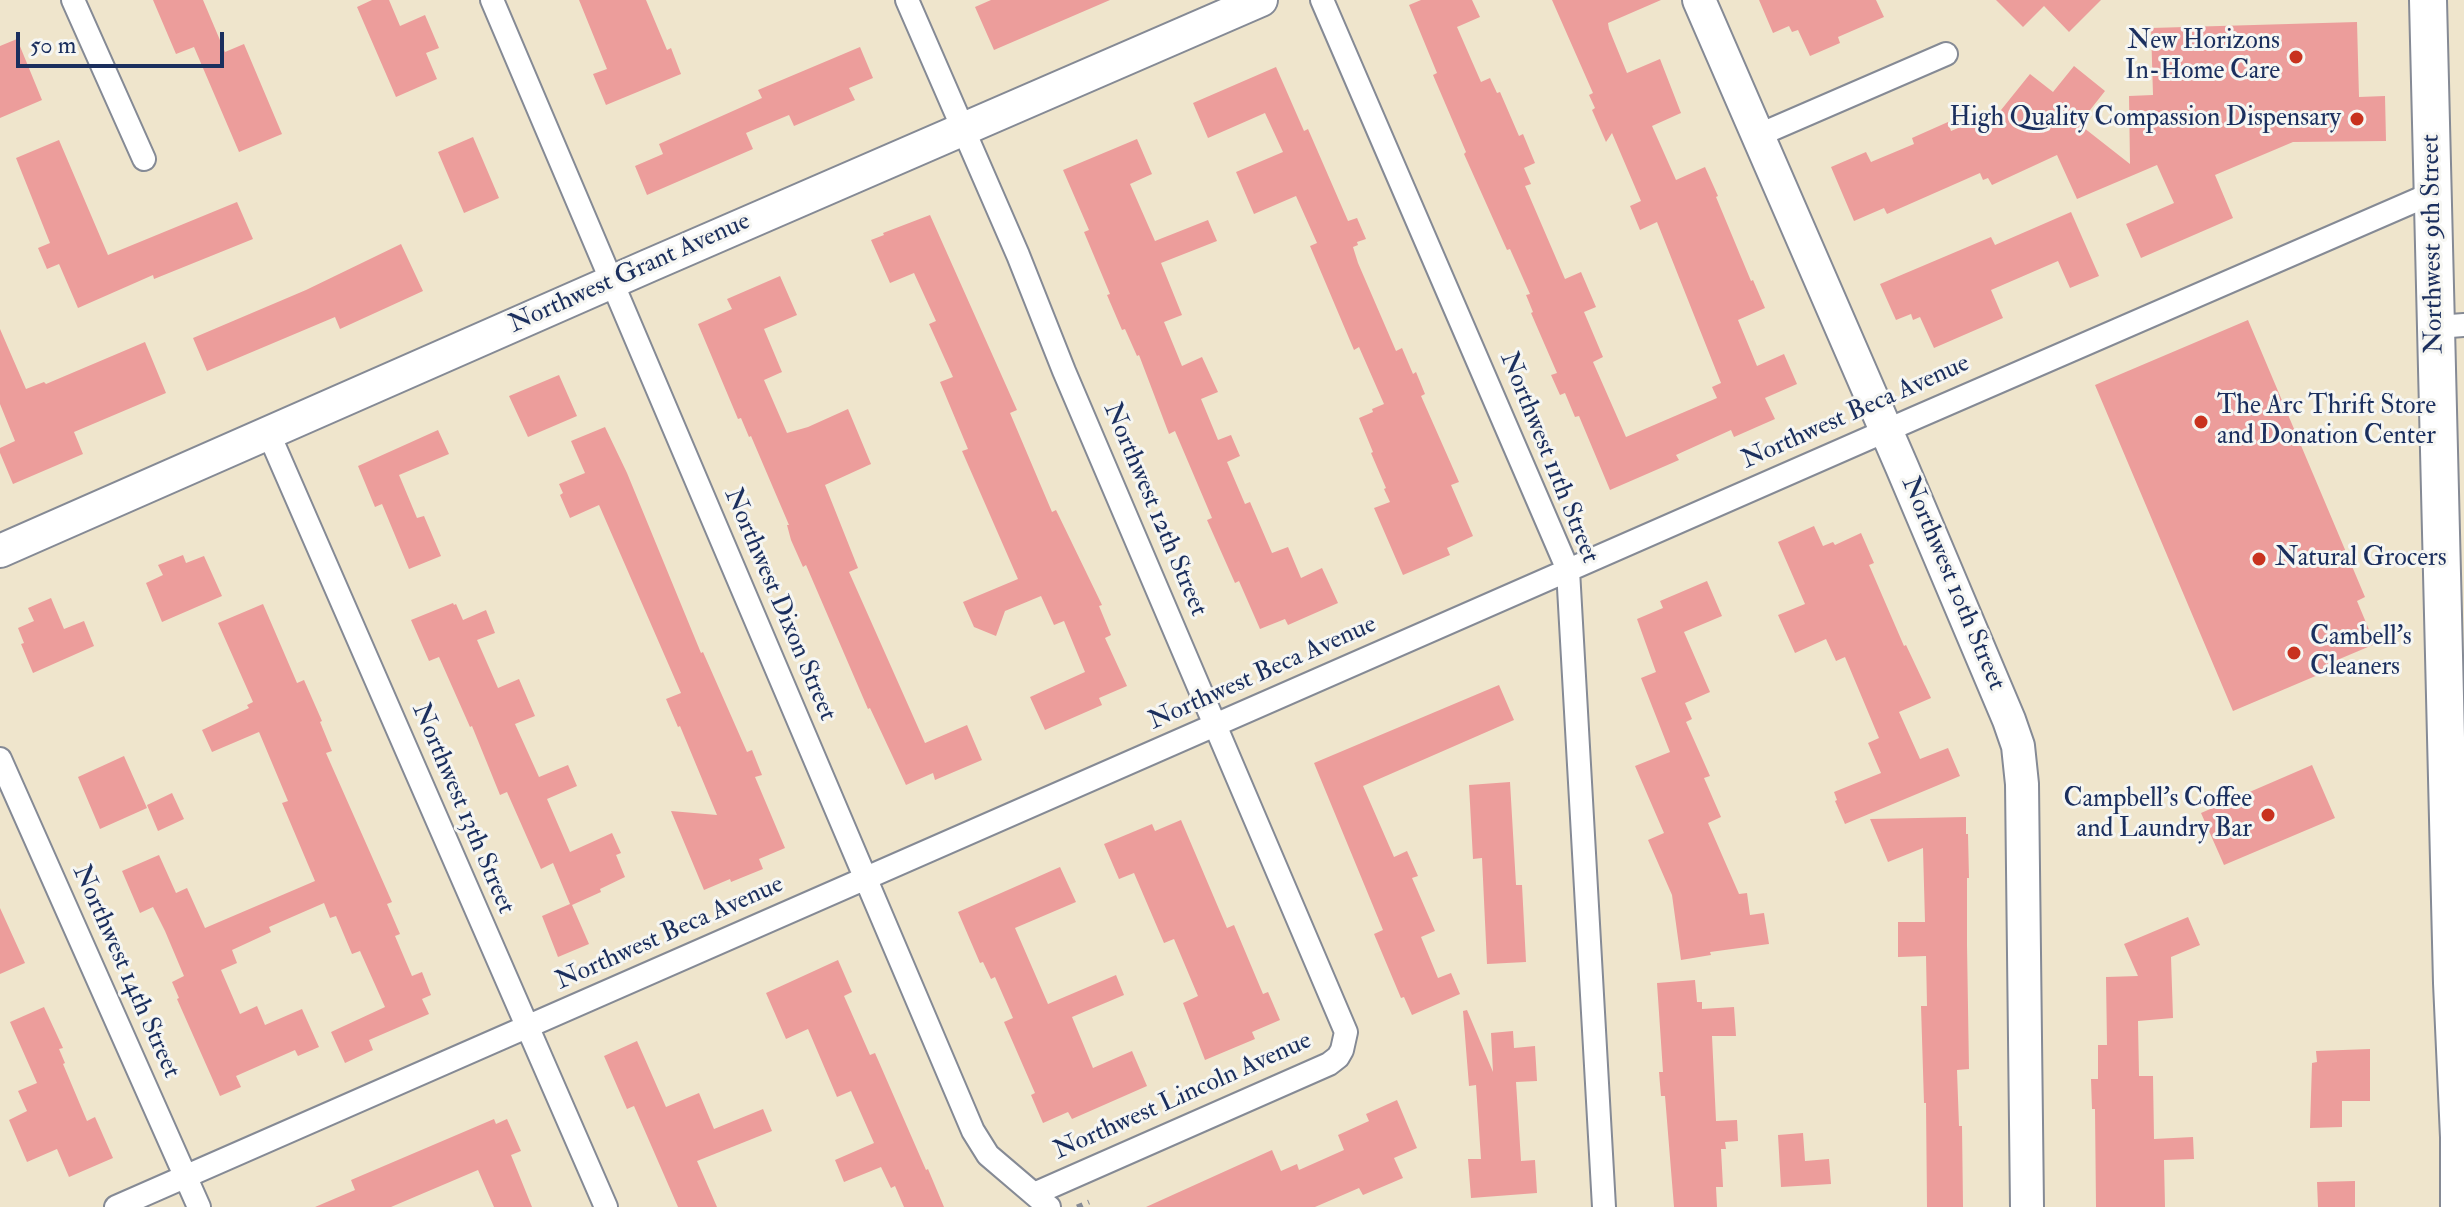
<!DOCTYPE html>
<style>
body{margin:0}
#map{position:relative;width:2464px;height:1207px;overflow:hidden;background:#efe5cc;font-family:"IM FELL Double Pica",serif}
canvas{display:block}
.scale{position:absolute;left:16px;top:32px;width:208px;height:36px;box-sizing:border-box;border:4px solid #1b2f5e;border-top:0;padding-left:10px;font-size:24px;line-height:28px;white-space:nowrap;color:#1b2f5e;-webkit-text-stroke:6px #f6f6f2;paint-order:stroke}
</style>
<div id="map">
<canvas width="2464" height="1207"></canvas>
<div class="scale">50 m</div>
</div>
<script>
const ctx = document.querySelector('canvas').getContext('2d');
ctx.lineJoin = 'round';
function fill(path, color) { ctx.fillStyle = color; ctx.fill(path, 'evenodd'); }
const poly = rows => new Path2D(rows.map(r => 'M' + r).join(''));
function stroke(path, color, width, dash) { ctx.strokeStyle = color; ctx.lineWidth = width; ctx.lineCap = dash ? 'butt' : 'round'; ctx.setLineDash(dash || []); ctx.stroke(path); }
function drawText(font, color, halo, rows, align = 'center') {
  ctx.font = font + ' "IM FELL Double Pica",serif'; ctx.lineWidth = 6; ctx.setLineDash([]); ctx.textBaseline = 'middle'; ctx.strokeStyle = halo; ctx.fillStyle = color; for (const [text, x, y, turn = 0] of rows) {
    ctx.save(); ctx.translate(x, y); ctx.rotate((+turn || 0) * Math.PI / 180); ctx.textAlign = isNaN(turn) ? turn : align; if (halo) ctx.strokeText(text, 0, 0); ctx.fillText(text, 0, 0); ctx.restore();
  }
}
const building = poly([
 [153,0,203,0,225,52,244,44,282,134,239,152,194,47,176,54],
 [372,0,389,0,400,26,425,15,439,48,426,53,437,79,396,97,357,7],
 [579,0,646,0,667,50,671,48,681,74,606,105,593,74,607,69],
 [991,0,1110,0,994,50,975,7],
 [1421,0,1472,0,1480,17,1457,27,1481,82,1490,78,1497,93,1500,92,1519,136,1523,134,1535,163,1524,168,1531,184,1525,186,1565,279,1581,272,1596,307,1584,312,1603,357,1593,362,1626,437,1717,398,1712,387,1721,383,1657,222,1640,230,1630,206,1641,201,1612,133,1606,142,1592,110,1595,108,1589,95,1593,93,1552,0,1661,0,1608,23,1609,29,1627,73,1660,59,1681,113,1652,126,1676,180,1705,167,1718,196,1716,197,1751,281,1753,280,1765,308,1738,320,1757,366,1784,354,1797,384,1765,398,1775,419,1734,437,1731,430,1676,455,1679,460,1610,490,1579,416,1575,417,1565,393,1560,395,1551,375,1557,373,1531,313,1533,312,1526,295,1530,294,1510,249,1507,250,1464,154,1466,152,1433,75,1437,73,1409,5],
 [1759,0,1876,0,1884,17,1838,37,1840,43,1810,56,1798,30,1792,32,1789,26,1773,33],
 [1996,0,2101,0,2069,32,2044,6,2023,27],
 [2357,22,2359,97,2385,96,2386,141,2293,142,2215,175,2233,218,2141,258,2126,224,2174,203,2157,165,2077,199,2057,155,1992,185,1988,178,1983,180,1980,173,1887,214,1884,208,1854,221,1831,167,1866,152,1871,162,1914,144,1912,138,1948,122,1951,131,2001,110,2030,74,2053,92,2074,66,2105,91,2079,124,2130,164,2129,96,2153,95,2151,28],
 [17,39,42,100,0,118,0,46],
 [860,47,873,78,849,88,855,100,794,126,789,115,746,133,753,149,647,195,635,166,663,154,659,144,762,98,758,90],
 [1276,67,1304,131,1308,129,1348,221,1357,218,1366,239,1357,242,1358,245,1353,247,1358,263,1396,351,1402,348,1413,374,1416,372,1425,394,1421,396,1459,482,1451,485,1473,536,1447,548,1450,555,1403,575,1374,508,1390,502,1384,489,1386,488,1371,453,1373,452,1359,418,1373,412,1372,409,1384,404,1359,347,1354,350,1310,246,1317,243,1296,196,1254,214,1236,172,1283,152,1265,113,1208,138,1193,103],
 [473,137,499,198,464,213,438,152],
 [1137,139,1152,174,1130,184,1155,241,1208,220,1217,241,1161,263,1182,315,1164,322,1182,366,1202,357,1218,392,1201,399,1218,440,1231,435,1240,456,1227,462,1245,504,1250,502,1272,553,1288,547,1301,578,1322,568,1338,603,1288,625,1285,619,1260,629,1239,581,1235,583,1207,520,1212,518,1175,431,1169,434,1139,355,1137,356,1125,329,1122,330,1107,295,1110,294,1084,232,1089,230,1063,170],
 [59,140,108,255,237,202,253,239,154,279,153,275,78,308,59,264,47,269,38,248,50,243,16,158],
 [2071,212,2099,276,2070,288,2058,261,1991,290,2003,318,1934,348,1920,317,1913,320,1911,314,1896,320,1880,284,1991,237,1995,245],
 [930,215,1017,410,1010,413,1052,512,1056,510,1102,605,1099,606,1111,635,1105,638,1127,686,1099,698,1102,705,1045,730,1030,697,1085,672,1064,621,1054,625,1041,596,1005,611,996,636,974,627,963,602,1018,579,962,451,968,449,940,382,953,377,929,324,936,321,914,273,890,283,871,240,884,235,883,233],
 [401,244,423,291,340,329,335,317,207,371,193,338,306,290],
 [780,276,797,315,764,329,782,372,764,380,787,433,808,427,848,409,871,464,825,485,858,568,849,572,925,743,967,725,982,760,935,780,933,773,906,785,870,708,868,709,806,565,803,567,791,540,787,525,789,525,751,436,749,437,741,418,738,419,698,324,732,309,727,299],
 [2248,320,2365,597,2357,601,2375,644,2323,666,2325,672,2233,711,2095,385],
 [0,329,26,389,44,382,46,384,145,342,166,393,74,432,83,454,13,484,0,453,0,448,15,441,0,404],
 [559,375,577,416,528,437,509,396],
 [605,427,627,473,701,653,703,652,747,752,752,750,762,775,755,777,785,848,759,859,763,869,731,882,730,879,704,890,671,811,717,815,680,726,678,727,666,699,681,693,599,505,570,518,560,495,563,493,559,484,585,473,571,441],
 [438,430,449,454,399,475,417,518,424,516,441,556,409,569,382,504,375,507,358,466],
 [1814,526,1823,546,1833,542,1835,545,1861,533,1874,563,1869,565,1904,646,1906,645,1931,698,1899,712,1920,759,1948,748,1960,776,1845,824,1835,801,1837,800,1834,792,1881,773,1868,743,1879,738,1845,657,1836,661,1826,639,1795,653,1778,615,1805,604,1778,542],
 [183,555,186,563,204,556,222,596,162,622,146,583,163,575,158,565],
 [1707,581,1722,616,1684,632,1710,692,1685,703,1692,719,1686,722,1710,776,1704,778,1721,817,1708,823,1739,894,1747,893,1750,915,1764,913,1769,944,1710,952,1711,955,1681,960,1672,895,1648,840,1664,833,1635,766,1670,752,1641,678,1656,672,1637,619,1663,608,1660,601],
 [51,598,64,629,84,621,94,646,33,673,21,644,24,643,18,628,34,621,28,608],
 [453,603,454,605,456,604,463,620,486,610,495,633,477,640,498,688,519,679,535,716,515,724,539,777,568,765,577,786,547,799,570,852,612,833,621,853,616,855,625,877,600,889,601,892,572,905,589,944,558,957,542,916,570,904,553,863,541,869,507,792,500,795,472,726,470,727,439,657,429,661,411,620],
 [263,604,297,683,304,680,322,721,320,722,332,751,326,753,392,902,387,904,400,934,395,936,412,976,422,972,431,995,422,999,429,1014,369,1040,373,1050,345,1063,331,1032,385,1007,360,951,352,954,336,916,330,918,324,903,269,927,271,932,232,950,237,963,221,970,240,1014,257,1006,265,1025,302,1009,319,1047,298,1056,295,1050,236,1076,241,1087,220,1096,177,999,179,998,172,982,184,976,165,931,153,907,140,913,122,871,159,855,176,893,187,888,205,928,315,881,282,803,288,801,259,732,212,752,202,730,249,708,247,705,253,702,218,623],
 [1499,685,1514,720,1363,786,1394,857,1407,851,1418,876,1412,878,1435,931,1421,937,1438,978,1451,973,1460,994,1412,1015,1404,997,1401,998,1374,934,1383,930,1314,763],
 [124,756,147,808,100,829,78,777],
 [2312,765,2335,818,2224,865,2201,813],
 [1510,782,1516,885,1522,885,1526,962,1487,964,1482,858,1473,859,1469,785],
 [172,793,184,819,158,831,147,805],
 [1966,817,1966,834,1968,834,1969,878,1967,878,1967,945,1969,1069,1957,1070,1959,1126,1962,1126,1963,1207,1927,1207,1926,1103,1924,1103,1921,1006,1927,1006,1926,956,1898,957,1898,922,1925,922,1923,848,1888,862,1870,819],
 [1181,820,1227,928,1234,925,1263,994,1268,992,1280,1020,1252,1032,1255,1039,1205,1060,1183,1003,1198,996,1174,939,1164,943,1134,873,1119,879,1104,844,1152,824,1155,831],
 [1060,867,1076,902,1015,928,1048,1004,1116,975,1124,995,1072,1017,1093,1068,1132,1051,1147,1086,1072,1119,1068,1112,1043,1123,1031,1095,1035,1093,1004,1022,1013,1018,995,977,991,979,983,962,980,963,958,912],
 [0,908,25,963,0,974],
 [2188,917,2200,945,2171,957,2173,1018,2138,1021,2139,1076,2153,1076,2154,1139,2193,1137,2194,1159,2164,1160,2165,1207,2096,1207,2095,1109,2092,1109,2091,1079,2098,1079,2098,1045,2107,1045,2106,977,2138,976,2124,944],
 [838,960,852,992,844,996,870,1055,875,1053,926,1170,928,1169,944,1207,904,1207,895,1186,891,1188,881,1167,844,1182,835,1160,874,1143,851,1091,837,1097,808,1029,786,1039,766,993],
 [1695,980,1697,1002,1702,1002,1702,1009,1734,1007,1736,1036,1712,1036,1716,1121,1737,1120,1738,1141,1725,1142,1726,1149,1721,1149,1723,1187,1716,1187,1717,1207,1674,1207,1665,1096,1661,1096,1659,1072,1663,1072,1657,983],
 [44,1007,63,1048,59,1049,65,1063,63,1064,87,1121,95,1117,113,1158,69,1177,57,1149,27,1162,9,1120,27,1111,18,1091,37,1083,10,1022],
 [1467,1010,1493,1072,1491,1033,1513,1031,1514,1048,1535,1046,1537,1081,1516,1082,1521,1161,1535,1160,1537,1193,1471,1198,1468,1159,1481,1159,1476,1085,1469,1086,1463,1011],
 [637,1041,666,1107,699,1093,714,1129,763,1109,772,1131,697,1161,717,1207,678,1207,634,1106,627,1109,604,1056],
 [2370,1049,2370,1101,2342,1101,2342,1127,2310,1128,2312,1063,2317,1062,2316,1051],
 [1397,1100,1417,1148,1394,1158,1403,1178,1363,1195,1359,1188,1315,1207,1146,1207,1272,1150,1281,1171,1297,1164,1299,1170,1344,1150,1338,1135,1369,1121,1366,1114],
 [494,1119,496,1124,507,1119,521,1151,511,1155,532,1207,494,1207,478,1170,391,1207,315,1207,355,1190,351,1180],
 [1803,1133,1805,1161,1829,1159,1831,1184,1781,1187,1778,1135],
 [2355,1181,2355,1207,2318,1207,2317,1182]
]);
const path = poly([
 [1077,1207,1089,1202]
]);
const street = poly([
 [73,0,144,159],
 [492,0,973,1131,988,1155,1049,1207],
 [907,0,1018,255,1064,371,1346,1032,1342,1050,1338,1057,1329,1064,1034,1194],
 [1322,0,1568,570,1604,1207],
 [1759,135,1946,54],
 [2437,327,2464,325],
 [268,432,606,1207],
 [0,759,199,1207],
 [116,1207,1915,418,2433,193]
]);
const secondary = poly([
 [1699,0,1902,467,2009,720,2018,746,2022,784,2027,1207],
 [0,551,648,266,1261,0]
]);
const primary = poly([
 [2428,0,2452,983,2459,1137,2459,1207]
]);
const markers = [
 [2296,57,8,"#c8321e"],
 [2357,119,8,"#c8321e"],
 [2201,422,8,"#c8321e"],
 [2259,559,8,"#c8321e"],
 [2294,653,8,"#c8321e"],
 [2268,815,8,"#c8321e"]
];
const poiNames = [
 ["New Horizons",2280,42],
 ["In-Home Care",2280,72],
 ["High Quality Compassion Dispensary",2341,119],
 ["The Arc Thrift Store",2217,407,"left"],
 ["and Donation Center",2217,437,"left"],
 ["Natural Grocers",2275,559,"left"],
 ["Cambell's",2310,638,"left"],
 ["Cleaners",2310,668,"left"],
 ["Campbell's Coffee",2252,800],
 ["and Laundry Bar",2252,830]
];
const streetNames = [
 ["Northwest 9th Street",2434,244,-91],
 ["Northwest Grant Avenue",630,274,-24],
 ["Northwest Beca Avenue",1856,413,-24],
 ["Northwest 11th Street",1548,458,68],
 ["Northwest 12th Street",1154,510,67],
 ["Northwest 10th Street",1952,584,67],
 ["Northwest Dixon Street",779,605,67],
 ["Northwest Beca Avenue",1263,674,-24],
 ["Northwest 13th Street",462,809,67],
 ["Northwest Beca Avenue",670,934,-24],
 ["Northwest 14th Street",125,972,66],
 ["Northwest Lincoln Avenue",1183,1097,-24]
];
fill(building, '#ec9d9b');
stroke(street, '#858a95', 26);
stroke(secondary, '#858a95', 36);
stroke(primary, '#858a95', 40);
stroke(path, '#858a95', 5, [6, 6]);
stroke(street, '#fff', 22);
stroke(secondary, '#fff', 32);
stroke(primary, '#fff', 36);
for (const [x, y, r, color] of markers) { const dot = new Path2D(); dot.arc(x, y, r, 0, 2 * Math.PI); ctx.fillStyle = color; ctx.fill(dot); stroke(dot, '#f6f6f2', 3); }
drawText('26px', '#1b2f5e', '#f6f6f2', poiNames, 'right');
drawText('26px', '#1b2f5e', '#f6f6f2', streetNames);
</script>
